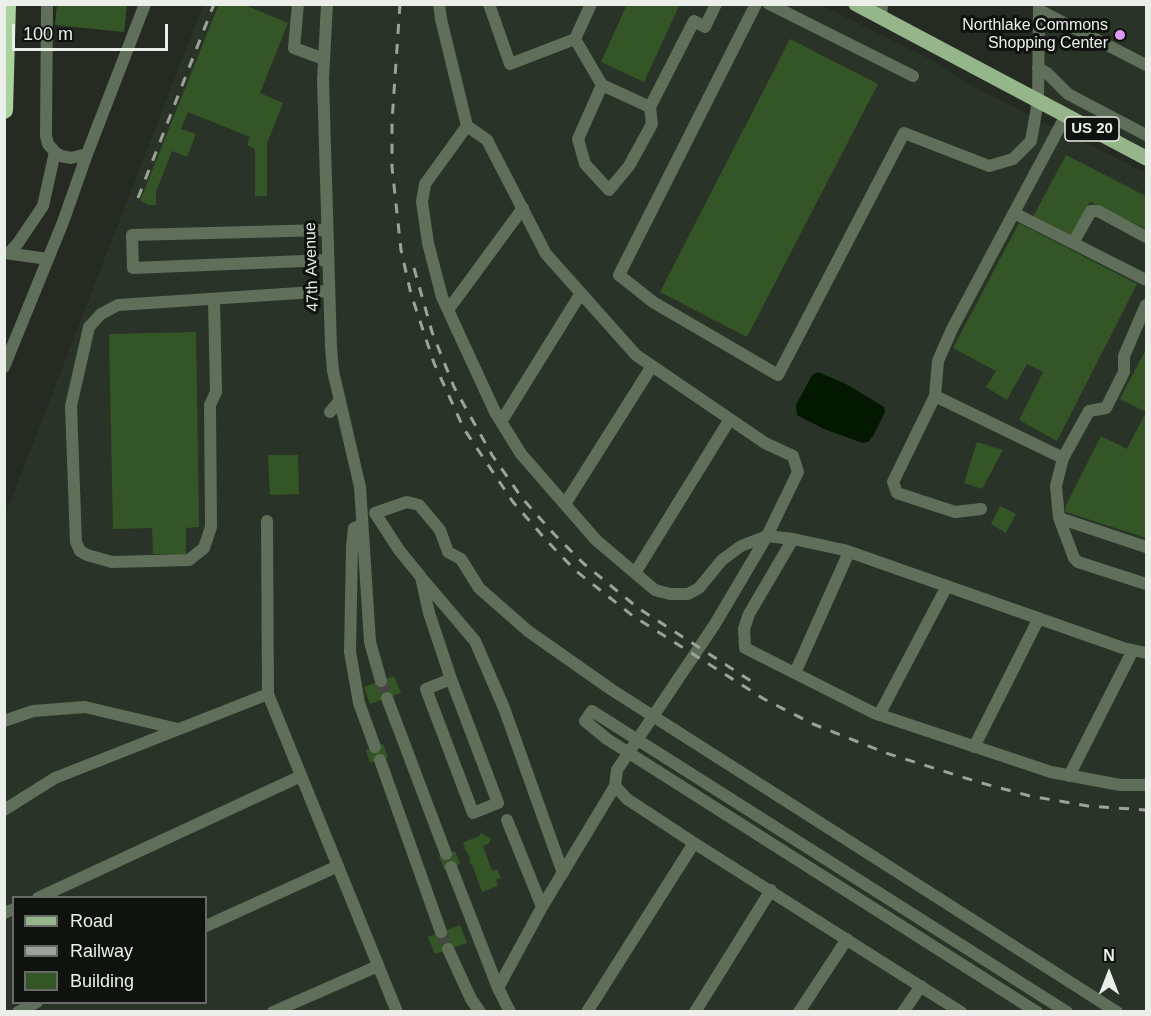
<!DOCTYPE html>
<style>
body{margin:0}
#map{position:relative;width:1151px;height:1016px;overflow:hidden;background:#252a23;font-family:Helvetica,sans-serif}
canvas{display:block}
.frame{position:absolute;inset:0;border:6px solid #ebefea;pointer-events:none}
.legend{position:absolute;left:12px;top:896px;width:195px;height:108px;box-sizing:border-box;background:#10120f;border:2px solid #686a67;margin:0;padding:8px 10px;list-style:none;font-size:18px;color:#ebefea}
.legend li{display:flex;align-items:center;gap:12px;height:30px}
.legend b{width:30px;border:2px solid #686a67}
.north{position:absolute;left:1079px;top:944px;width:60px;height:60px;-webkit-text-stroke:4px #10120f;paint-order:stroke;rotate:0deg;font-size:16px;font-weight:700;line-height:24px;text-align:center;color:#ebefea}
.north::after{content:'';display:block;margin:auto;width:21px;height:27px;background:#ebefea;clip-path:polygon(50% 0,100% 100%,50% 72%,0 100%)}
.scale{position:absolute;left:12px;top:24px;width:156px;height:27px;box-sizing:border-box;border:3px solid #ebefea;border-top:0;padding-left:8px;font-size:18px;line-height:21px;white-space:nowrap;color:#ebefea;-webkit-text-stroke:4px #10120f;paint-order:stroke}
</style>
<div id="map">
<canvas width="1151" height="1016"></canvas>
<div class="frame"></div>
<ul class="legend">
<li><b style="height:8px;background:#95b68a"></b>Road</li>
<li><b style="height:8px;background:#9da29c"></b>Railway</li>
<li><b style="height:16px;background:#345627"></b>Building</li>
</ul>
<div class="north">N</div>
<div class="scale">100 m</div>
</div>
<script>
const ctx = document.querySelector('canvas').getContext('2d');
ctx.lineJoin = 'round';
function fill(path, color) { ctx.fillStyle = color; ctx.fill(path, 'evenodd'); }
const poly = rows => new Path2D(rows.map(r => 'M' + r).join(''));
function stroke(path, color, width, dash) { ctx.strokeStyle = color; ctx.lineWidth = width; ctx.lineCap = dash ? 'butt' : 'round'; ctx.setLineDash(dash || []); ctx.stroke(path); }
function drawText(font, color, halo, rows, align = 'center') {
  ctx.font = font + ' Helvetica,sans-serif'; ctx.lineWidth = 6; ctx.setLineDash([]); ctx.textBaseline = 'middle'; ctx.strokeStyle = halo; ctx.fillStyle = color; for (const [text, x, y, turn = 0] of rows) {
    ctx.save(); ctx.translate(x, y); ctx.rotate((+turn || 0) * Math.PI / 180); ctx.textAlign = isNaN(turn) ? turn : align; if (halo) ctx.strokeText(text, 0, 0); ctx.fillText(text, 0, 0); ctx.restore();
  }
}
const built = poly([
 [203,5,821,5,928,58,981,91,1146,173,1146,1011,5,1011,4,518],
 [14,898,206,898,206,1002,14,1002],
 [1034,5,1146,5,1146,158,1038,101]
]);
const water = poly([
 [818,372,846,384,884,407,885,412,873,436,868,442,863,443,824,429,797,415,796,405,812,375]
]);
const building = poly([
 [57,4,127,4,124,32,55,25],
 [219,4,242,4,288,23,260,93,283,103,267,143,267,196,255,196,255,149,247,145,250,137,188,112,181,129,196,134,187,157,172,151,156,192,156,205,149,205,140,201],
 [627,4,680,4,644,82,601,62],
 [790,39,878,84,747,337,660,292],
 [1066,155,1146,196,1146,229,1090,202,1072,237,1033,217],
 [1019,223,1137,284,1057,441,1019,420,1043,372,1027,364,1007,400,986,387,996,371,953,348],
 [196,332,199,527,186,528,186,554,153,554,152,528,113,529,109,334],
 [1146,349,1146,538,1066,512,1065,507,1101,436,1127,449,1146,412,1120,399],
 [977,442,1003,450,982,489,964,483],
 [268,455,298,455,299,494,270,495],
 [1000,506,1016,514,1006,533,991,524],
 [394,676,401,693,370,704,364,687],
 [383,744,388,757,370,763,366,750],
 [481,833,491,839,488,844,483,846,492,871,497,869,501,878,496,880,498,886,482,892,472,864,469,863,470,857,464,848,466,846,463,845,464,842,479,836],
 [455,851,460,864,444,870,439,856],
 [460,925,467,943,435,954,428,937]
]);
const minorTunnel = poly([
 [381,681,387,698],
 [441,932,448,949]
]);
const minor = poly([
 [47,4,46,136,48,144,55,152,61,156,71,158,87,154,145,4],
 [298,4,294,48,324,59],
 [327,4,323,80,331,347,333,371,360,487,370,642,381,681],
 [439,4,441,19,467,126],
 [489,4,510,64,575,39,591,4],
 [756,4,619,275,653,302,778,375,904,133,989,166,1013,159,1031,141,1038,101,1039,4],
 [769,4,913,76],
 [1039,10,1146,65],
 [881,17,882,4],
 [575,39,602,85],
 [1038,68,1047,73,1068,94,1146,135],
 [650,107,602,85,578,139,585,164,609,190,629,166,652,124,650,107,694,21,705,27,716,4],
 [1014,213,1073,243],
 [327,230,132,235,133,268,328,260],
 [1146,237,1098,211,1091,211,1073,243,1146,280],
 [5,253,48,259],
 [9,253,18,243,43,206,55,152],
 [214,299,216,392,210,405,211,527,204,548,189,560,112,562,87,555,80,551,76,542,71,406,89,327,101,314,118,305,329,291],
 [1146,305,1124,356,1124,372,1106,408,1089,411,1063,458,1056,486,1059,518,1074,558,1078,562,1146,584],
 [448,310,523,208],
 [4,367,63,222,87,154],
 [935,396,1063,458],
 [330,412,340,400],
 [501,422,581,293],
 [565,504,652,366],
 [981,509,955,512,897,493,893,482,935,396,938,361,952,329,1066,115],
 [1059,518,1146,547],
 [267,521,268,694,397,1012],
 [362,525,354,528,352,547,350,652,359,703,375,747],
 [793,539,749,614,744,629,745,648,874,713,1051,772,1120,785,1146,785],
 [635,573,730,419],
 [424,581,475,641,504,708,563,873],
 [795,673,849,552],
 [451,679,426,689,473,813,498,803,451,679,429,613,421,577,399,550,375,513,407,502,419,505,440,530,448,552,461,559,479,588,528,631,612,690,1117,1012],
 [387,698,446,854],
 [879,715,947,586],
 [4,721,33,711,85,707,178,729],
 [974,747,1039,618],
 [380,760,441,932],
 [1069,776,1133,650],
 [4,810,55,778,268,694],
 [507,820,542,907],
 [694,843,961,1012],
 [451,867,498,988,510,1012],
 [38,898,301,776],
 [4,913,14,909],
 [206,926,338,866],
 [448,949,471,999,480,1012],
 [498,988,542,907,615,786],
 [18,1012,37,1002],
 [273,1012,378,966],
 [587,1012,694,843,627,799,615,786,617,770,715,624,767,536,741,546,722,560,699,588,688,594,670,594,655,590,596,540,521,454,495,412,442,297,428,243,422,202,425,184,467,126,487,140,546,254,636,355,765,443,793,456,798,472,767,536,793,539,844,550,1123,648,1146,653],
 [695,1012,771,890],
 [799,1012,847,939],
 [903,1012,921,986],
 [1037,1012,607,739,585,721,592,711,1067,1012]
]);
const major = poly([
 [856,4,1146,158]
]);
const highway = poly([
 [4,110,7,4]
]);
const rail = poly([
 [400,4,392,121,392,167,401,250,411,294,434,363,464,429,513,502,547,541,576,571,633,616,764,699,813,724,886,753,978,782,1030,796,1088,806,1146,810],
 [138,198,214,4],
 [414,268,432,332,454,387,492,455,522,498,554,534,583,563,638,608,754,683]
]);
const markers = [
 [1120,35,6,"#dd99f3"]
];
const shields = [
 [1092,129,54]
];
const shieldNames = [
 ["US 20",1092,129]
];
const poiNames = [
 ["Northlake Commons",1108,26],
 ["Shopping Center",1108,44]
];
const streetNames = [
 ["47th Avenue",312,267,-92]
];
fill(built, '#2a3327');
fill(water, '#021900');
fill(building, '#345627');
stroke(minorTunnel, '#434841', 12, [12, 6]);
stroke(minor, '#5f6f5a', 12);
stroke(major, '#95b68a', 15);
stroke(highway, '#aad29d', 18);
stroke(rail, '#9da29c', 3, [10, 10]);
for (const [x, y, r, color] of markers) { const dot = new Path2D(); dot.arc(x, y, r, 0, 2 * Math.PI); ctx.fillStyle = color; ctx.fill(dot); stroke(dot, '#10120f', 2); }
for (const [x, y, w] of shields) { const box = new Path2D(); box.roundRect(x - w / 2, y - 12, w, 24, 4.5); ctx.fillStyle = '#10120f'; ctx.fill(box); stroke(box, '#ebefea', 1.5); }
drawText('bold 15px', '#ebefea', null, shieldNames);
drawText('16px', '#ebefea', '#10120f', poiNames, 'right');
drawText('16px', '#ebefea', '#10120f', streetNames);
</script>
